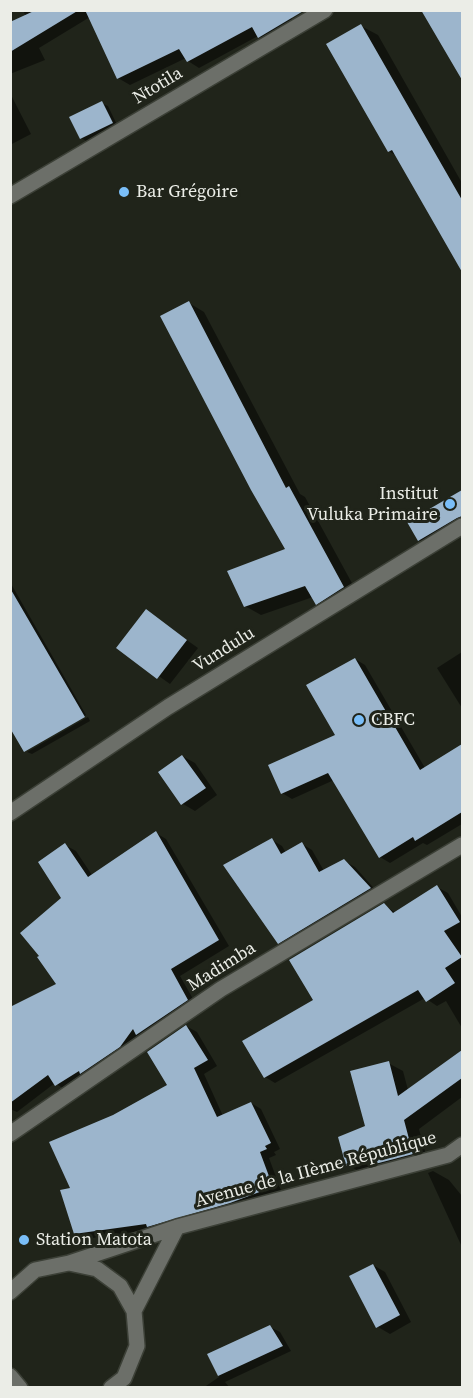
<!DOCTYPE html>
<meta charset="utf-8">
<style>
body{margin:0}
#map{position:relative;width:473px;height:1398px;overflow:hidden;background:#20241a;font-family:"Source Serif 4",serif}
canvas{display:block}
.frame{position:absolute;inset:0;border:12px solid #ebede7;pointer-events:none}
</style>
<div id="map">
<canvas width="473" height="1398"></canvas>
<div class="frame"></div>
</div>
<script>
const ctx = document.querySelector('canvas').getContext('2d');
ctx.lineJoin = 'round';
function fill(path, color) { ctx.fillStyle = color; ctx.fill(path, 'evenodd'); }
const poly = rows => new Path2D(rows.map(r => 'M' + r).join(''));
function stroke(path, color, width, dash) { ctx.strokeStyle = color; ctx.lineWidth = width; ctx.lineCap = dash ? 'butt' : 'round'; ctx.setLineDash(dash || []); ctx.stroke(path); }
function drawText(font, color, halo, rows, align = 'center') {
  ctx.font = font + ' "Source Serif 4",serif'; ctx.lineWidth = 6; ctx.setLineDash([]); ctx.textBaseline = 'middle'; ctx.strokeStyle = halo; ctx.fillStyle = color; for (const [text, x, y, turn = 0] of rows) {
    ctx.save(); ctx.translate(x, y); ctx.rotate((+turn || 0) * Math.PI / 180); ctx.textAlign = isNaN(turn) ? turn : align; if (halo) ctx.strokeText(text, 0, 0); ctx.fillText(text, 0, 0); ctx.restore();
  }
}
const shadow = poly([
 [23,10,287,10,297,28,271,44,258,36,199,68,188,61,186,58,130,85,118,78,90,17,39,48,45,60,10,74,10,23,26,17],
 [423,10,462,10,462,77],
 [361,26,378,35,462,183,462,269,398,157,389,151],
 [10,93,31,134,10,145],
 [101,103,108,106,118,127,88,142,81,138,71,117],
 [189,303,204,312,300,494,305,497,359,596,332,613,317,604,313,597,261,615,245,606,287,549],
 [462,491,462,521,426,544,419,540,409,523],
 [10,582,86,715,26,749,26,751,10,725],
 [146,611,198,648,170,684,118,647],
 [462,652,462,708,437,668],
 [355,659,365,665,425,768,462,746,462,824,427,845,423,843,390,863,380,857,334,780,292,799,282,793,337,736],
 [88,717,90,721,32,754,27,752],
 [182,756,195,763,217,795,195,811,183,804,160,772],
 [156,833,166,839,229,946,180,976,197,1006,67,1091,55,1083,17,1112,10,1109,10,1009,59,984,65,845,76,851,92,875],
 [272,840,282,846,286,853,302,844,312,850,324,871,344,861,355,867,379,894,289,948,279,943],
 [437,887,448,893,462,917,462,1028,446,1001,437,1006,425,998,275,1083,265,1077,315,1001,384,905,396,913],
 [186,1026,197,1032,217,1066,204,1074,223,1116,251,1103,261,1109,280,1149,274,1152,276,1155,269,1158,282,1193,154,1229,86,1239,75,1233,72,1189,114,1116,169,1086],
 [462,1051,462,1097,419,1129,428,1162,362,1173,348,1165,366,1127,388,1063,403,1071,408,1090],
 [433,1171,449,1180,462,1196,462,1247,428,1173],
 [373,1265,385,1272,411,1322,390,1334,378,1327],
 [270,1327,280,1332,291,1351,225,1382,230,1388,203,1388,219,1377,209,1355]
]);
const building = poly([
 [36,10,79,10,10,52,10,22],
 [85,10,305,10,258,38,252,27,187,62,179,49,117,79],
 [421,10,462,10,462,80],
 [361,24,462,200,462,272,392,150,388,152,326,44],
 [102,101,113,123,80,139,69,117],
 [189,301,286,488,289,486,344,587,316,605,305,586,244,607,227,571,285,549,251,490,160,316],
 [462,490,462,516,457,518,418,541,407,522],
 [10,588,85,717,24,752,10,728],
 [146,609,187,640,157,679,116,648],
 [355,658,420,770,462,744,462,812,415,841,413,837,379,858,328,773,281,794,268,765,335,735,306,685],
 [182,755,206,788,181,805,158,772],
 [156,831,219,940,171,969,188,1000,136,1035,133,1029,120,1047,80,1074,79,1071,55,1086,48,1075,10,1103,10,1007,56,984,37,957,39,956,20,933,61,898,38,862,65,843,88,877],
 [272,838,281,854,302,842,319,872,344,859,371,888,278,944,223,865],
 [437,885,460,922,444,931,462,957,445,968,455,983,426,1002,418,990,264,1078,242,1041,313,1000,289,960,384,903,393,913],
 [186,1025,208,1060,194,1068,217,1117,251,1102,271,1143,265,1146,267,1149,260,1152,273,1187,230,1203,147,1227,146,1224,74,1234,60,1190,70,1188,49,1142,113,1115,167,1085,147,1052],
 [462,1050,462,1078,404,1120,413,1154,375,1164,372,1155,346,1166,338,1137,365,1126,350,1071,389,1061,398,1096],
 [373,1264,400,1315,376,1328,349,1276],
 [270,1325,283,1346,218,1376,207,1354]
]);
const minor = poly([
 [10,196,325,10],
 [10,813,168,707,462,526],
 [10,1134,221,989,462,845],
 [69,1263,177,1227,448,1155,462,1145],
 [10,1292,35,1270,69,1263,97,1269,120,1286,134,1311,137,1346,124,1378,111,1388],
 [134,1311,177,1227],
 [10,1376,20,1388]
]);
const markers = [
 [124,192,6,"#7abef8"],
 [450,504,6,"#7abef8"],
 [359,720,6,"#7abef8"],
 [24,1240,6,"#7abef8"]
];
const streetNames = [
 ["Ntotila",158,86,-31],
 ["Vundulu",224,650,-32],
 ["Madimba",222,967,-32],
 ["Avenue de la IIème République",316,1170,-15]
];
const poiNames = [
 ["Bar Grégoire",136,192],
 ["Institut",438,494,"right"],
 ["Vuluka Primaire",438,515,"right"],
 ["CBFC",371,720],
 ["Station Matota",36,1240]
];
fill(shadow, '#0007');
fill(building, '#9cb5cc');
stroke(minor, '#3c4037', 18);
stroke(minor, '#6c6f69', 15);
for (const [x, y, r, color] of markers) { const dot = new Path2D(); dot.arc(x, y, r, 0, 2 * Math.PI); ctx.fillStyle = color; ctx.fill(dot); stroke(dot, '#20241a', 2); }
drawText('18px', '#ebede7', '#20241a', streetNames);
drawText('18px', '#ebede7', '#20241a', poiNames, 'left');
</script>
